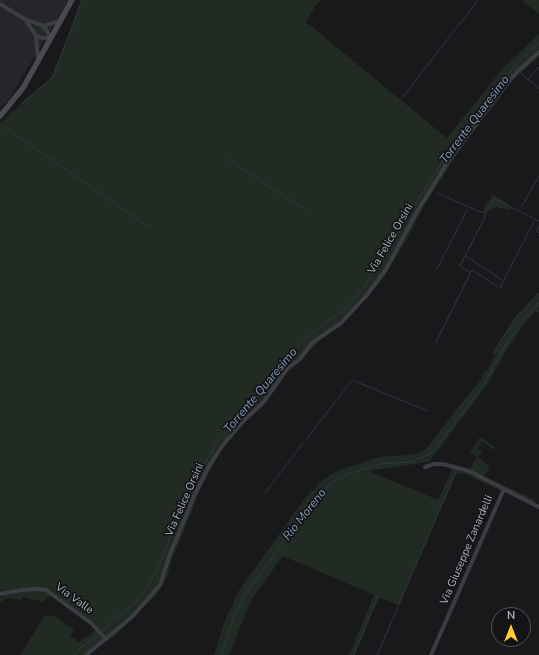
<!DOCTYPE html>
<style>
body{margin:0}
#map{position:relative;width:539px;height:655px;overflow:hidden;background:#19191c;font-family:"Nunito Sans",sans-serif}
canvas{display:block}
.north{position:absolute;left:491px;top:607px;width:40px;height:40px;box-sizing:border-box;background:#141417;border:1px solid #505259;border-radius:50%;rotate:0deg;font-size:11px;font-weight:700;line-height:16px;text-align:center;color:#abafbc}
.north::after{content:'';display:block;margin:auto;width:14px;height:18px;background:#ffcb2e;clip-path:polygon(50% 0,100% 100%,50% 72%,0 100%)}
</style>
<div id="map">
<canvas width="539" height="655"></canvas>
<div class="north">N</div>
</div>
<script>
const ctx = document.querySelector('canvas').getContext('2d');
ctx.lineJoin = 'round';
function fill(path, color) { ctx.fillStyle = color; ctx.fill(path, 'evenodd'); }
const poly = rows => new Path2D(rows.map(r => 'M' + r).join(''));
function stroke(path, color, width, dash) { ctx.strokeStyle = color; ctx.lineWidth = width; ctx.lineCap = dash ? 'butt' : 'round'; ctx.setLineDash(dash || []); ctx.stroke(path); }
function drawText(font, color, halo, rows, align = 'center') {
  ctx.font = font + ' "Nunito Sans",sans-serif'; ctx.lineWidth = 3.5; ctx.setLineDash([]); ctx.textBaseline = 'middle'; ctx.strokeStyle = halo; ctx.fillStyle = color; for (const [text, x, y, turn = 0] of rows) {
    ctx.save(); ctx.translate(x, y); ctx.rotate((+turn || 0) * Math.PI / 180); ctx.textAlign = isNaN(turn) ? turn : align; if (halo) ctx.strokeText(text, 0, 0); ctx.fillText(text, 0, 0); ctx.restore();
  }
}
const built = poly([
 [0,0,69,0,7,102,0,108]
]);
const green = poly([
 [81,0,321,0,316,5,306,22,447,138,504,67,539,34,539,56,514,79,459,151,421,211,406,241,382,280,341,326,318,341,305,356,285,374,268,400,242,426,221,451,200,490,181,538,173,555,167,578,155,596,113,637,88,655,20,655,45,615,55,616,74,630,70,636,79,642,97,629,51,594,43,602,23,597,21,600,8,598,0,602,0,598,6,595,11,595,12,592,0,594,0,123,8,117,9,114,23,105,21,103,51,78,75,18],
 [522,0,539,0,539,14,535,11],
 [34,25,42,27,47,35,43,35,36,32,32,27],
 [493,195,509,204,512,207,509,210,495,207,489,211,485,212,484,208],
 [539,293,539,308,529,318,509,346,487,385,429,462,369,471,438,500,454,465,469,470,477,457,470,452,480,437,495,447,493,450,482,441,477,448,482,452,478,457,490,466,484,476,535,500,533,504,539,507,539,510,502,491,465,474,456,473,399,605,378,597,354,655,349,655,374,595,283,556,251,600,229,655,214,655,225,621,238,592,305,498,323,480,337,471,378,457,418,454,426,449,482,377,485,371,487,371,495,355,493,353,516,317]
]);
const stream = poly([
 [521,73,539,89],
 [528,79,539,67],
 [401,99,478,0],
 [18,107,53,77,82,0],
 [6,128,150,228],
 [226,158,310,213],
 [437,193,480,212,485,212,495,199,539,221],
 [522,206,539,176],
 [539,226,537,231,539,233],
 [466,256,502,280],
 [437,269,467,210],
 [470,273,460,266,485,217,485,212],
 [500,288,534,221],
 [536,310,539,312],
 [436,342,472,270,498,287],
 [493,353,516,317,539,293],
 [305,441,352,380,428,411],
 [265,493,303,443],
 [102,632,112,620,133,605,149,584,160,563,189,492,216,444,262,392,283,362,302,341,346,308,367,283,454,143,519,61,539,43],
 [75,655,80,648,100,634],
 [221,655,233,619,245,595,316,496,330,484,351,473,380,464,410,462,431,454,483,386,505,346,524,319,539,303],
 [354,655,378,597],
 [377,655,456,472]
]);
const street = poly([
 [0,4,23,18,43,26,60,21],
 [25,19,36,36,38,59],
 [36,36,43,38,51,37,43,26],
 [425,467,434,464,443,464,469,471,539,507],
 [0,594,22,590,37,589,46,590,91,623,106,639],
 [86,655,133,616,160,585,170,554,195,494,209,466,223,445,243,421,262,404,287,369,300,359,312,343,341,323,367,295,386,269,418,210,449,160,504,87,517,72,539,52],
 [431,655,504,489]
]);
const secondary = poly([
 [0,116,23,88,72,0]
]);
const streetNames = [
 ["Via Felice Orsini",391,239,-60],
 ["Via Felice Orsini",185,500,-66],
 ["Via Giuseppe Zanardelli",467,550,-67],
 ["Via Valle",74,599,36]
];
const waterNames = [
 ["Torrente Quaresimo",475,120,-53],
 ["Torrente Quaresimo",261,391,-50],
 ["Rio Moreno",305,515,-52]
];
fill(built, '#262529');
fill(green, '#212a23');
stroke(stream, '#2e3741', 1);
stroke(street, '#3c3c43', 4);
stroke(secondary, '#484951', 5.5);
drawText('11px', '#abafbc', '#141417', streetNames);
drawText('italic 12px', '#8099b9', '#141417', waterNames);
</script>
